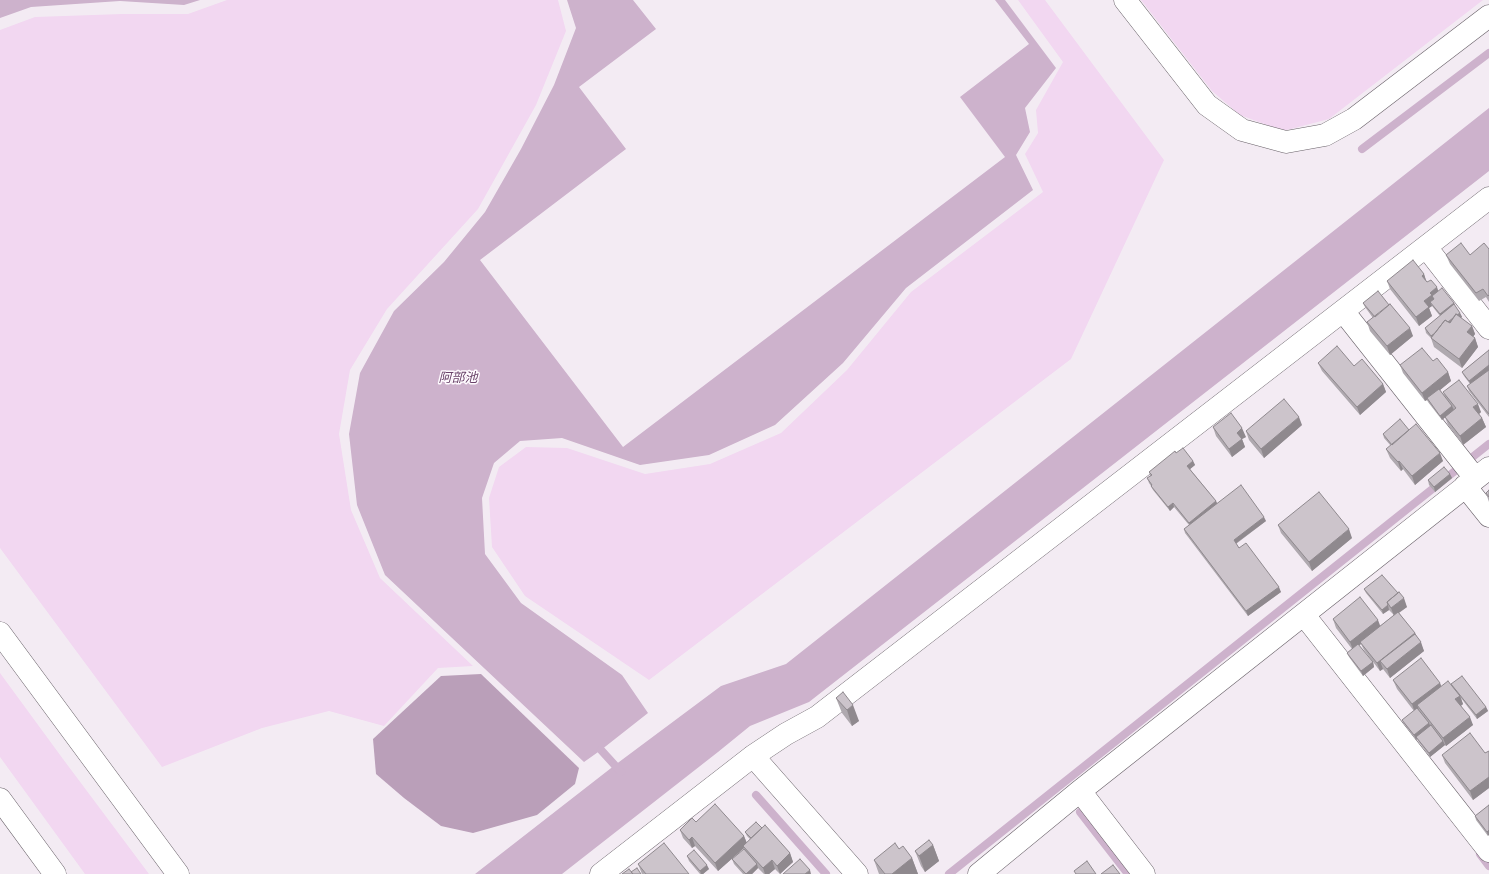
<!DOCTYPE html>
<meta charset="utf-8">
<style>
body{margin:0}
canvas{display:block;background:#f3ebf3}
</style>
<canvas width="1489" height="874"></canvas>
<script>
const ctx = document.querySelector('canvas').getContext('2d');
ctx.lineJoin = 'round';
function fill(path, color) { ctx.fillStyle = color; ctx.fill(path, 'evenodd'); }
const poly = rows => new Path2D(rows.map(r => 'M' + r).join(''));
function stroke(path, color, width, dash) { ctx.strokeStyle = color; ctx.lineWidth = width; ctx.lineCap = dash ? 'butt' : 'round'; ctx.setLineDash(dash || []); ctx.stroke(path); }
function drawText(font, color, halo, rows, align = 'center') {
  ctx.font = font + ' "Roboto Serif","Noto Sans JP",serif'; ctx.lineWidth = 3; ctx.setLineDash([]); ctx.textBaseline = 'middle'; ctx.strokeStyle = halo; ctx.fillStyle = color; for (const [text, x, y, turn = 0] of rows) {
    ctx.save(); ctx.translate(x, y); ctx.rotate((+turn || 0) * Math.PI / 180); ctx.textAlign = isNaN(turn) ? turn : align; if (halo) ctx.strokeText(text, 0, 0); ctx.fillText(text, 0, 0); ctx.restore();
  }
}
const green = poly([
 [227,0,558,0,566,31,536,105,478,209,387,309,350,370,339,434,351,510,380,578,473,666,438,668,384,726,329,711,262,728,162,767,0,548,0,30,35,17,122,14,188,14],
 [1018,0,1045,0,1164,160,1071,359,649,680,525,596,492,547,489,498,499,467,526,447,567,448,645,474,710,464,781,433,847,370,911,292,1043,192,1025,154,1038,133,1036,110,1063,62],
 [1141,0,1483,0,1329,119,1283,131,1240,115,1212,91],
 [0,673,63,759,149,874,85,874,0,757]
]);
const forest = poly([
 [481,674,579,768,575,784,537,815,473,833,441,826,404,798,376,774,373,739,441,676]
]);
const water = poly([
 [0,0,200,0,184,5,120,1,31,7,0,18],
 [567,0,633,0,656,29,579,87,626,149,480,260,623,447,1005,157,960,97,1029,44,995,0,1005,0,1056,68,1025,108,1030,132,1016,155,1033,190,906,288,843,363,775,425,709,455,640,465,562,438,520,441,494,463,482,498,485,554,521,603,622,675,648,713,601,750,584,762,385,575,357,505,349,434,360,373,394,311,444,262,485,212,521,149,554,85,576,28],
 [1489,108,1489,171,809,702,750,726,718,752,562,874,475,874,615,765,721,686,786,664]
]);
const stream = poly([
 [1362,149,1489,53],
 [601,750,621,772],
 [756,795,826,874],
 [1080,812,1128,874],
 [1480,854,1489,866],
 [949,874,1489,444]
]);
const street = poly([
 [1125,0,1207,105,1242,130,1286,142,1325,135,1354,119,1489,16],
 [1426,247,1489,328],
 [1343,311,1475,478],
 [1465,486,1489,516],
 [1304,615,1489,851],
 [753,756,857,874],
 [1080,791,1144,874],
 [601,874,753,756,786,734,817,717,1489,198],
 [979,874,1080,791,1489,468]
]);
const secondary = poly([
 [0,633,178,874],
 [0,799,55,874]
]);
const wall = poly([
 [1489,249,1489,302,1486,297,1479,301,1450,264,1446,255,1470,255],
 [1424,274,1426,281,1438,292,1454,303,1455,306,1460,313,1462,317,1461,318,1472,326,1475,334,1473,337,1475,338,1478,347,1462,368,1434,347,1431,338,1426,333,1425,328,1440,316,1432,306,1429,308,1432,316,1419,326,1390,289,1387,281],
 [1363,303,1413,336,1390,355,1370,331,1367,322,1373,318,1365,307],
 [1489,350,1489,417,1469,391,1467,386,1470,384,1464,376,1462,372],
 [1433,361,1448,372,1451,381,1440,390,1445,396,1443,392,1481,412,1479,414,1482,418,1486,427,1463,445,1448,425,1445,417,1442,420,1428,402,1427,400,1425,401,1403,373,1400,365],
 [1318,363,1354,366,1383,384,1386,392,1360,415,1322,371],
 [1302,425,1264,458,1249,440,1246,431],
 [1213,427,1246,437,1242,439,1245,447,1232,457,1216,436],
 [1409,430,1443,461,1415,485,1403,469,1401,471,1390,458,1386,449,1391,446,1384,438,1383,434],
 [1176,453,1193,461,1195,465,1190,469,1216,501,1217,503,1266,521,1236,544,1239,548,1281,592,1248,616,1185,533,1184,529,1189,525,1174,507,1170,511,1153,490,1151,486,1149,483,1147,478,1150,476,1149,472],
 [1450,474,1452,478,1435,492,1429,485,1428,480],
 [1489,490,1489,502,1486,493],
 [1278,525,1352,538,1312,571,1281,533],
 [1364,589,1407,607,1399,613,1416,635,1424,651,1390,678,1383,669,1380,671,1364,650,1361,644,1359,645,1373,662,1374,667,1363,676,1349,657,1347,653,1352,649,1336,628,1333,619,1380,626,1394,615,1389,610,1383,614,1366,593],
 [1393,680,1440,683,1441,686,1452,686,1451,684,1486,707,1488,711,1477,719,1461,698,1463,704,1461,706,1473,725,1446,746,1445,745,1430,757,1418,741,1417,739,1416,740,1404,724,1402,720,1414,711,1397,689],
 [836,698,859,721,852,726,842,713],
 [1489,751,1489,788,1473,800,1445,763,1442,755,1485,753],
 [1489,805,1488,836,1476,820,1475,816],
 [696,822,744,836,747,843,750,839,747,836,745,832,762,828,790,853,793,862,780,874,775,869,769,874,764,874,758,868,752,874,743,874,734,864,732,859,745,850,744,848,718,871,695,846,692,848,683,838,680,830],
 [933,845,939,861,925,872,921,866,915,851],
 [687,856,709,869,703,874,700,874,689,861],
 [912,858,918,874,879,874,874,860],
 [638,864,689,874,642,874]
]);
const shadedWall = poly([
 [1424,274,1427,283,1422,276],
 [1437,287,1440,296,1435,303,1430,302,1432,306,1429,308,1432,316,1419,326,1416,317,1424,301,1430,293],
 [1454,303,1455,307,1441,318,1440,314],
 [1460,313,1462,317,1433,340,1431,336],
 [1472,326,1475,334,1470,341,1467,332],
 [1410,328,1413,336,1390,355,1387,346],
 [1475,338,1478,347,1462,368,1459,359],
 [1489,365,1489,370,1471,385,1469,381],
 [1448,372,1451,381,1428,400,1427,398,1427,400,1425,401,1422,393],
 [1383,384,1386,392,1360,415,1357,407],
 [1478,404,1481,412,1477,416,1473,407],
 [1452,406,1454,410,1442,420,1440,416],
 [1299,417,1302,425,1264,458,1261,449],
 [1482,418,1486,427,1463,445,1460,436],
 [1242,428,1246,437,1242,439,1245,447,1232,457,1229,449,1237,433],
 [1440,453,1443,461,1415,485,1412,476],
 [1193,461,1195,465,1189,470,1187,466],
 [1399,461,1403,469,1401,471,1398,462],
 [1450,474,1452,478,1435,492,1434,487],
 [1216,501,1218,506,1191,527,1189,523],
 [1173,503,1174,507,1170,511,1168,507],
 [1264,517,1266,521,1235,544,1234,540],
 [1349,529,1352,538,1312,571,1309,562],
 [1279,587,1281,592,1248,616,1246,611],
 [1404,598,1407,607,1394,616,1391,608],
 [1388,605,1389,610,1383,614,1382,610],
 [1378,620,1381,628,1360,642,1361,644,1353,650,1350,642],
 [1415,633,1418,641,1380,661,1383,669,1380,671,1377,663],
 [1421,642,1424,651,1390,678,1387,669],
 [1373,662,1374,667,1363,676,1361,671],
 [1440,683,1443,691,1417,705,1419,710,1415,713,1412,704],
 [1460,696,1463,704,1458,708,1455,699],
 [853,705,859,721,852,726,847,710],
 [1486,707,1488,711,1477,719,1476,715],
 [1470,717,1473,725,1446,746,1443,738],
 [1429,723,1431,728,1416,737,1417,739,1416,740,1414,735],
 [1443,741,1445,745,1430,757,1429,753],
 [1489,777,1489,788,1473,800,1470,791],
 [1489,830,1489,835,1488,836,1487,832],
 [744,836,747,844,743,846,744,848,718,871,715,863],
 [692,837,695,846,692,848,689,840],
 [933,845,939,861,925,872,919,856],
 [790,853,793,862,780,874,777,866],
 [912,858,918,874,892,874],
 [772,860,775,869,769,874,765,874,763,868],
 [757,864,758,868,752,874,746,874],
 [707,865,709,869,703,874,701,874,700,871],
 [810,870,811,874,805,874]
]);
const building = poly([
 [1461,243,1470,255,1484,243,1489,249,1489,295,1488,296,1483,289,1476,293,1446,255,1461,243],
 [1413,260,1424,274,1422,276,1427,282,1431,280,1437,287,1430,293,1432,295,1424,301,1429,307,1416,317,1387,281,1413,260],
 [1442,288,1454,303,1440,314,1430,302,1434,299,1432,296,1442,288],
 [1378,291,1389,305,1375,317,1363,303,1378,291],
 [1390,304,1410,328,1387,346,1367,322,1390,304],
 [1454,304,1460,313,1457,315,1456,314,1453,318,1448,322,1445,320,1435,333,1431,336,1425,328,1454,304],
 [1456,314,1472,326,1467,332,1475,338,1459,359,1431,338,1445,320,1450,323,1456,314],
 [1337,346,1354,366,1362,359,1383,384,1357,407,1318,363,1337,346],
 [1422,348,1433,361,1437,358,1448,372,1422,393,1400,365,1422,348],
 [1489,350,1489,365,1469,381,1462,372,1489,350],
 [1489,370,1489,414,1467,386,1489,370],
 [1459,380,1478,404,1473,407,1482,418,1460,436,1445,417,1456,408,1443,392,1459,380],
 [1439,389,1452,406,1440,416,1427,398,1439,389],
 [1284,399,1299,417,1261,449,1246,431,1284,399],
 [1231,413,1242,428,1237,433,1242,439,1229,449,1213,427,1231,413],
 [1400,419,1409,430,1392,445,1383,434,1400,419],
 [1416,424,1440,453,1412,476,1399,461,1398,462,1386,449,1416,424],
 [1183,448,1193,461,1187,466,1216,501,1189,523,1173,503,1168,507,1151,486,1152,485,1147,478,1152,475,1149,472,1175,451,1176,453,1183,448],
 [1444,467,1450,474,1434,487,1428,480,1444,467],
 [1241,485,1264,517,1234,540,1239,548,1246,543,1279,587,1246,611,1184,529,1241,485],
 [1489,490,1489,497,1486,493,1489,490],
 [1319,492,1349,529,1309,562,1278,525,1319,492],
 [1382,575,1398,593,1387,602,1388,605,1382,610,1364,589,1382,575],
 [1399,592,1404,598,1391,608,1387,602,1399,592],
 [1360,597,1378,620,1350,642,1333,619,1360,597],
 [1398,612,1415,633,1377,663,1360,642,1398,612],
 [1415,634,1421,642,1387,669,1380,661,1415,634],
 [1358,644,1373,662,1361,671,1347,653,1358,644],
 [1421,658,1440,683,1412,704,1393,680,1421,658],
 [1462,676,1486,707,1476,715,1451,684,1462,676],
 [1448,681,1460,696,1455,699,1470,717,1443,738,1417,705,1448,681],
 [843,692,853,705,847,710,836,698,843,692],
 [1417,708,1429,723,1414,735,1402,720,1417,708],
 [1431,725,1443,741,1429,753,1416,737,1431,725],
 [1470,733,1485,753,1489,751,1489,777,1470,791,1442,755,1470,733],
 [715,804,744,836,715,863,692,837,689,840,680,830,692,818,696,822,715,804],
 [1489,805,1489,830,1487,832,1475,816,1489,805],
 [756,822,762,828,751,838,745,832,756,822],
 [765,825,790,853,777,866,772,860,763,868,743,846,765,825],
 [929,840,933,845,919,856,915,851,929,840],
 [664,843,689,874,646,874,638,864,664,843],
 [895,843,899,849,903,846,912,858,892,874,885,874,874,860,895,843],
 [744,849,757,864,746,874,732,859,744,849],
 [694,850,707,865,700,871,687,856,694,850],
 [800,859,810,870,805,874,783,874,800,859],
 [1087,861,1096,874,1076,874,1074,871,1087,861],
 [1113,865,1120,874,1101,874,1113,865],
 [637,868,641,874,633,874,631,872,637,868],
 [629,869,633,874,622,874,629,869]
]);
const waterNames = [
 ["阿部池",458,378]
];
fill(green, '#f2d7f1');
fill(forest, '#ba9fb9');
fill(water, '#cdb2cc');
stroke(stream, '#cdb2cc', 8);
stroke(street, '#686168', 23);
stroke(secondary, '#686168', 23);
stroke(street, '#fff', 22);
stroke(secondary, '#fff', 22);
fill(wall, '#afa9af');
fill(shadedWall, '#8f898e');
fill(building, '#ccc4cb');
stroke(building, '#8f898e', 1);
drawText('italic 13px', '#6a436a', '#fefafe', waterNames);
</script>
